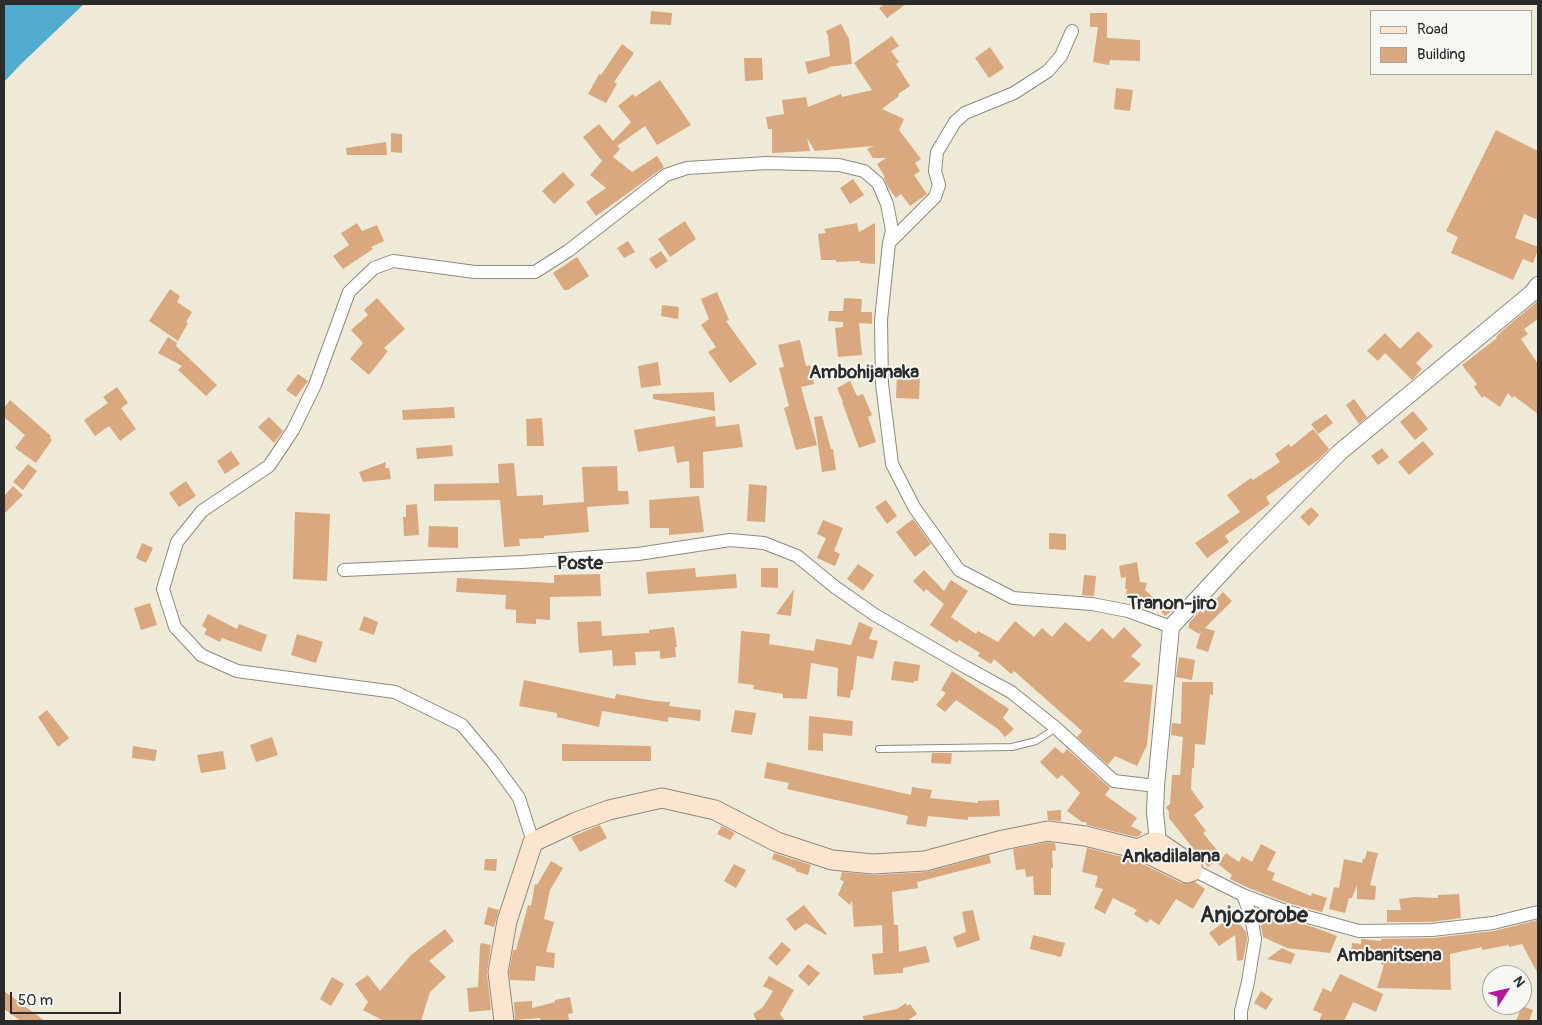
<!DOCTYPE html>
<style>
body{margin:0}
#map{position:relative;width:1542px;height:1025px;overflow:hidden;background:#efead7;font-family:Pangolin,sans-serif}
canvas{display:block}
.frame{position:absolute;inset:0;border:5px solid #2b2b2b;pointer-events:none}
.legend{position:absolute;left:1370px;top:10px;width:162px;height:65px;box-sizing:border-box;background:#f6f6f2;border:1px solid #a5a5a2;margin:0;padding:6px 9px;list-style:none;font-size:15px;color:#2b2b2b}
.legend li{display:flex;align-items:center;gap:10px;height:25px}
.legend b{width:25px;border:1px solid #a5a5a2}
.north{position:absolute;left:1482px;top:965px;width:50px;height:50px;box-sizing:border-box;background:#f6f6f2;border:1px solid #a5a5a2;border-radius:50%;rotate:55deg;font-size:14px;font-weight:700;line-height:20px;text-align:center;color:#2b2b2b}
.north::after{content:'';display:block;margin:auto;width:18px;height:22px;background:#b5179e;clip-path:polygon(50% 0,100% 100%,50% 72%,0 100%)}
.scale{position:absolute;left:10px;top:992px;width:111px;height:22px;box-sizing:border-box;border:2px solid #2b2b2b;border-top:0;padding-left:6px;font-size:15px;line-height:18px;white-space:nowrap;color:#2b2b2b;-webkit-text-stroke:4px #f6f6f2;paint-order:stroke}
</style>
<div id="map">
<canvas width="1542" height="1025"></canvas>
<div class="frame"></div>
<ul class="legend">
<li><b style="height:6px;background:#fbe5cf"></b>Road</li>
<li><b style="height:14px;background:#d9a87e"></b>Building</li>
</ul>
<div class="north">N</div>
<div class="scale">50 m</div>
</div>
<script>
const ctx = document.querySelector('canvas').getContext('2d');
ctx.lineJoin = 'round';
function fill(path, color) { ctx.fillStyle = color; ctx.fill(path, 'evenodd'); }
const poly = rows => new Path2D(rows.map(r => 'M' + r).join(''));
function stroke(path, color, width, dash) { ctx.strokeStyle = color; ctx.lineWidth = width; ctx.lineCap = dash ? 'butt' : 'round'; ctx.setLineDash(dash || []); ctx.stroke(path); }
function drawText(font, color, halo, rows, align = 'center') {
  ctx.font = font + ' Pangolin,sans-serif'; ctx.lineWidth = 4; ctx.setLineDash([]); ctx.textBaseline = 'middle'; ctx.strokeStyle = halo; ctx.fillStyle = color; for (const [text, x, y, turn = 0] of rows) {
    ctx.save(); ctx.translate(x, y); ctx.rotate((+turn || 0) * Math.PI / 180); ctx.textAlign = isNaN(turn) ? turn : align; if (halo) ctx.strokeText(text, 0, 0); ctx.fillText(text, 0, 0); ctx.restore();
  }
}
const water = poly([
 [4,4,84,4,21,64,4,82]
]);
const building = poly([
 [885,4,906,4,887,18,879,8],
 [651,11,672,13,671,25,650,24],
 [1090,13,1107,13,1107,38,1140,40,1140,61,1110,60,1109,65,1093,62,1098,27,1090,27],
 [841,24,849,39,852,64,828,67,829,68,808,74,805,62,830,56,828,36,826,31],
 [892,36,899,46,891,51,899,62,896,64,910,86,898,94,899,96,882,109,904,119,899,130,921,159,915,163,920,171,914,175,927,194,910,206,901,194,896,198,888,187,884,178,885,177,877,164,886,158,873,158,867,149,874,146,815,151,807,138,810,151,772,153,772,129,768,129,766,117,784,114,782,100,806,97,808,107,841,94,842,97,872,90,854,63],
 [622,44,634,53,614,82,617,84,606,103,588,94,599,74,601,75],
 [990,47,1004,68,989,78,975,58],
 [744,58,762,58,763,80,745,81],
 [660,80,691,125,657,145,645,126,617,146,620,149,613,157,632,172,657,156,664,167,596,216,586,202,606,188,590,175,602,161,583,137,599,124,613,141,631,122,618,106,633,94,635,97],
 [1116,88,1133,90,1130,111,1114,109],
 [1496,130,1538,151,1538,220,1524,214,1515,238,1538,247,1538,250,1533,263,1523,259,1513,280,1451,253,1458,237,1446,231],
 [391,133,402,134,402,153,391,152],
 [386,142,387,155,347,155,346,148],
 [563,172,575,185,554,204,542,191],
 [853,179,864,195,850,204,840,188],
 [685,221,696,239,670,257,658,239],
 [357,223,362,231,377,225,384,241,371,247,373,249,343,269,333,256,349,245,341,233],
 [857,223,859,232,875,223,875,264,860,263,860,261,836,262,836,260,821,260,818,234,826,233,824,229],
 [628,241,635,252,624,258,617,248],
 [661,251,668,261,656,269,649,259],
 [577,257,589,276,568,290,564,290,553,273],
 [170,289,180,296,177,302,192,312,186,322,188,323,178,341,149,321],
 [717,292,729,320,726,321,757,364,730,383,708,352,716,347,701,325,709,319,701,299],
 [377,298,405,329,384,348,388,351,369,375,350,359,363,343,351,330,368,315,364,310],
 [844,298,862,299,861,312,872,312,872,324,859,323,862,355,838,357,835,328,843,327,843,322,828,321,829,311,843,311],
 [1538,301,1538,319,1524,329,1528,334,1521,339,1538,364,1538,414,1514,396,1512,398,1508,393,1500,407,1484,396,1482,398,1474,387,1477,384,1462,365,1497,338,1496,337,1503,330],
 [662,305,679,307,678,319,661,316],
 [1418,331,1433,346,1416,363,1422,369,1412,380,1385,353,1378,361,1367,351,1385,333,1400,349],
 [168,337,177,343,176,346,217,385,206,396,178,370,182,366,158,353],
 [800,340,806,366,810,365,814,384,801,387,817,445,796,450,784,408,789,406,779,368,784,367,778,345],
 [658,362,661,385,641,388,638,366],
 [897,373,920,374,919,399,896,398],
 [298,374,308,381,296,397,286,390],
 [850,381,857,396,863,394,872,415,868,417,876,442,859,448,842,402,843,402,837,388],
 [117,387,128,403,121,408,136,429,120,441,109,426,95,436,84,420,108,403,103,397],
 [714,392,715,411,653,399,653,394],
 [1354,399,1367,417,1359,424,1346,405],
 [10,400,51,436,50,438,52,440,36,463,15,448,25,435,4,417,4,408],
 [454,407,455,418,403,420,402,410],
 [1413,411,1428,429,1415,440,1400,422],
 [1326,414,1333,423,1318,434,1311,424],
 [715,416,716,427,739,424,743,447,703,452,704,488,690,488,689,461,677,463,674,446,638,452,634,430],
 [822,416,831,449,833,449,836,470,822,472,814,417],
 [269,417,283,431,274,443,258,427],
 [542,418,544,446,527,446,526,419],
 [1313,429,1329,449,1318,460,1266,497,1270,504,1225,536,1229,542,1207,558,1195,543,1240,512,1227,495,1251,478,1253,480,1280,462,1275,454,1289,444,1291,447],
 [1423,441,1434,454,1409,475,1398,462],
 [452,445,453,456,417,459,416,448],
 [1382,448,1389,457,1378,465,1371,456],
 [231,451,240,464,225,474,217,461],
 [386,462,385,468,389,468,391,479,363,482,359,472],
 [514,463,517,496,543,495,543,505,584,502,582,467,617,466,618,491,628,491,629,504,587,507,589,532,544,536,544,538,519,539,520,546,504,547,500,500,434,501,434,484,499,483,498,464],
 [28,464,37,471,23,490,13,482],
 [186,481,196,496,179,507,169,493],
 [749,484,767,486,765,522,747,521],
 [13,486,23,495,4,514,4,496],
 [699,496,704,532,669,535,669,528,650,528,649,500],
 [886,500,897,516,887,524,875,507],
 [417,504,419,535,404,536,403,517,406,517,406,505],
 [1311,507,1319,515,1309,526,1300,517],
 [295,512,330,514,327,581,293,579],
 [913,519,931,544,915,557,896,532],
 [823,520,843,528,834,551,840,554,835,566,817,558,826,538,817,534],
 [429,526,458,527,458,548,428,547],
 [1049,533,1066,534,1066,550,1049,549],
 [142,543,153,548,146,563,136,558],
 [1137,562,1140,582,1147,583,1145,590,1157,601,1149,610,1142,608,1135,601,1125,599,1127,589,1125,589,1126,577,1121,578,1119,566],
 [858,564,874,575,863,591,847,579],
 [695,568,696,577,736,574,737,588,648,594,646,572],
 [761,568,778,568,778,588,761,587],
 [924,570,944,591,951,580,968,591,951,617,976,634,978,631,998,642,1015,621,1034,637,1042,628,1052,637,1065,622,1089,642,1102,628,1113,639,1124,627,1142,645,1131,656,1141,664,1123,682,1153,685,1147,745,1137,766,1115,756,1108,765,1077,737,1082,731,1014,671,1011,674,994,659,991,664,978,656,980,653,959,640,957,643,930,625,944,604,926,589,924,592,913,581],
 [600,574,601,596,550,597,550,620,536,619,536,624,516,623,516,610,505,609,506,595,456,592,457,578,554,583,554,575],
 [1084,575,1096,576,1094,596,1082,595],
 [794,589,791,616,776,614],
 [1223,592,1232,601,1205,628,1215,631,1208,652,1196,648,1201,631,1199,634,1189,628,1189,623,1200,611,1203,613],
 [1166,599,1174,609,1165,616,1156,606],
 [150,603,157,625,141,630,134,608],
 [208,614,237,629,239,624,267,635,261,652,222,638,220,642,204,634,207,629,202,626],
 [364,616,378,622,374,635,359,630],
 [601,621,602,636,649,633,649,630,674,627,677,647,675,647,676,657,660,659,660,651,635,652,636,665,613,666,612,650,579,653,577,622],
 [859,622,873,628,869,639,878,641,873,659,857,656,853,690,851,690,850,698,837,696,838,668,811,663,807,699,783,698,783,694,753,689,754,685,738,683,741,631,770,634,769,644,814,651,816,639,851,645],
 [297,634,323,642,316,663,291,655],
 [1179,657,1195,660,1192,680,1176,677],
 [894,661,920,665,918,681,914,681,914,683,891,680],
 [952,671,1009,709,1003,718,1014,729,1005,737,998,729,956,700,945,712,936,705,946,693,941,690],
 [524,680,615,699,616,694,655,701,670,702,669,706,701,710,700,721,668,717,668,722,602,711,599,727,557,717,557,713,519,706],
 [1182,682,1213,682,1213,695,1210,694,1205,745,1195,744,1194,768,1192,768,1191,789,1204,807,1194,815,1206,831,1203,833,1222,856,1208,867,1169,818,1169,812,1166,807,1170,804,1172,775,1180,775,1183,737,1171,735,1172,723,1181,724],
 [47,710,69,738,58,747,38,717],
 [735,710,756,713,752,735,731,732],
 [809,716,853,721,852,736,823,733,823,751,808,750],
 [272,737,278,755,256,762,250,745],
 [562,744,651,746,651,761,562,761],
 [133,746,157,750,155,761,132,758],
 [1055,747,1063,754,1067,749,1110,788,1105,795,1137,818,1131,826,1142,832,1140,835,1137,837,1087,825,1086,822,1082,822,1067,811,1080,793,1062,775,1057,779,1040,762],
 [223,751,226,769,201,773,197,755],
 [932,753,952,753,951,764,931,763],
 [767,762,911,795,912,787,932,790,930,798,978,803,978,801,999,800,1000,816,968,817,968,820,928,816,926,827,906,824,908,816,787,789,789,783,764,778],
 [1061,810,1061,821,1048,820,1047,811],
 [600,825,607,838,580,852,571,837],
 [722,826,735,833,730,840,717,834],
 [1048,842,1055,843,1056,850,1052,851,1053,868,1051,868,1051,895,1034,895,1033,876,1026,877,1025,869,1016,870,1013,849],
 [1261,844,1276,852,1267,870,1275,873,1272,880,1311,896,1312,893,1327,898,1322,912,1288,903,1251,889,1230,879,1232,875,1218,864,1226,853,1239,862,1242,856,1252,862],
 [1087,848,1134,860,1182,883,1195,882,1205,889,1193,909,1176,899,1159,925,1150,919,1147,923,1134,914,1137,910,1113,898,1105,914,1094,908,1103,889,1095,887,1098,876,1082,872],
 [1367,851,1378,853,1370,885,1376,886,1375,900,1357,899,1357,885,1352,898,1349,898,1345,913,1329,909,1334,887,1339,888,1344,859,1362,863,1363,859,1365,859],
 [774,853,811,865,808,875,795,871,796,869,772,859],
 [989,855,991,863,917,882,918,888,892,892,894,925,898,925,899,952,926,946,930,962,903,968,903,973,874,975,872,954,883,953,882,925,854,927,852,901,850,905,838,895,844,881,840,880,842,872,874,875,926,872],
 [485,859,497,859,496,871,484,870],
 [551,861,563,868,550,890,544,919,554,922,546,952,555,953,554,968,536,966,535,981,510,980,509,972,513,950,516,950,528,905,531,906,535,884,537,885],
 [734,864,746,870,736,888,724,881],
 [1459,894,1461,918,1431,922,1387,922,1387,910,1401,910,1399,899,1415,897,1438,898,1438,895],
 [804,905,827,934,826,935,806,923,795,931,786,919],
 [488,907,499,910,494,927,484,924],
 [973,910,980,940,957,948,953,937,966,932,962,912],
 [1265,912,1316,928,1337,936,1330,953,1287,948,1263,937,1261,926],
 [1233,915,1246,932,1247,939,1243,960,1237,961,1235,935,1219,946,1209,933],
 [1538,920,1538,974,1522,944,1509,947,1509,945,1482,950,1482,947,1450,954,1451,990,1377,988,1384,965,1381,964,1383,959,1351,955,1352,943,1361,944,1361,939,1381,941,1381,939,1433,938,1494,931],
 [445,929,454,941,429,961,446,977,430,992,421,1021,384,1021,363,1010,368,1002,355,984,368,975,380,991,411,955],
 [1033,935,1065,943,1061,957,1030,949],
 [782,942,791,950,777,966,768,958],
 [481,943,491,945,487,973,491,1010,469,1012,467,988,478,987,480,946],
 [1282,948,1295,954,1291,964,1267,959],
 [808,964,820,973,809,986,798,976],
 [1340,974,1383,994,1376,1012,1353,1002,1344,1021,1319,1021,1322,1014,1313,1010,1323,988,1331,992],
 [769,976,794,990,780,1014,785,1021,757,1021,753,1014,763,1007,773,991,763,986],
 [332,977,344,984,331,1006,320,999],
 [4,991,45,1021,21,1021,4,1009],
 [1261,991,1273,999,1266,1010,1254,1003],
 [570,997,573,1013,568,1014,569,1021,541,1021,540,1018,515,1020,514,1002,532,1001,532,1008,555,1002,555,1000],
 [906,1003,907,1006,910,1004,917,1014,907,1021,864,1021,863,1016,897,1009],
 [1522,1006,1533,1010,1529,1021,1516,1021]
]);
const service = poly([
 [879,749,1012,747,1036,741,1056,728]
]);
const minor = poly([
 [889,243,935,197,939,185,935,171,937,152,955,122,965,113,1014,93,1048,71,1061,56,1072,31],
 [344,570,522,562,638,554,730,540,764,543,797,556,835,587,875,615,960,664,1011,692,1056,728,1114,781,1156,786],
 [533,842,519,798,493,762,462,725,395,692,237,671,201,655,175,627,163,589,177,542,202,511,269,466,293,430,315,385,349,292,374,268,393,261,475,272,535,272,568,251,666,175,687,168,767,163,839,165,864,171,878,183,887,204,892,230,889,243,881,320,882,384,892,464,914,507,959,570,1013,598,1092,604,1128,611,1171,627],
 [1193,870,1243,895,1286,911,1359,931,1432,930,1493,923,1538,912],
 [1241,1021,1241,1011,1248,982,1255,939,1251,916,1243,895]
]);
const tertiary = poly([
 [1158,842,1155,812,1156,786,1171,627,1240,553,1340,452,1532,293,1538,285]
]);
const secondary = poly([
 [504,1021,498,972,507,921,533,842,576,822,609,810,662,798,715,810,777,842,832,860,873,864,925,861,1003,840,1048,831,1085,836,1138,849,1187,873,1193,871,1192,866,1189,863,1158,842,1151,843,1138,849]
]);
const neighbourhoodNames = [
 ["Ambohijanaka",864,373],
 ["Poste",580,564],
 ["Tranon-jiro",1172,604],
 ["Ankadilalana",1171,857],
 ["Ambanitsena",1389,956]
];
const districtNames = [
 ["Anjozorobe",1254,916]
];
fill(water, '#52accf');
fill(building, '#d9a87e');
stroke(service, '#8d8a81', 8);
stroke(minor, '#8d8a81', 14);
stroke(tertiary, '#8d8a81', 18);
stroke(secondary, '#8d8a81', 21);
stroke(service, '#fff', 6);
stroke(minor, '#fff', 12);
stroke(tertiary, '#fff', 16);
stroke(secondary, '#fbe5cf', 19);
drawText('bold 19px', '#2b2b2b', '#f6f6f2', neighbourhoodNames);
drawText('bold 22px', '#2b2b2b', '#f6f6f2', districtNames);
</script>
